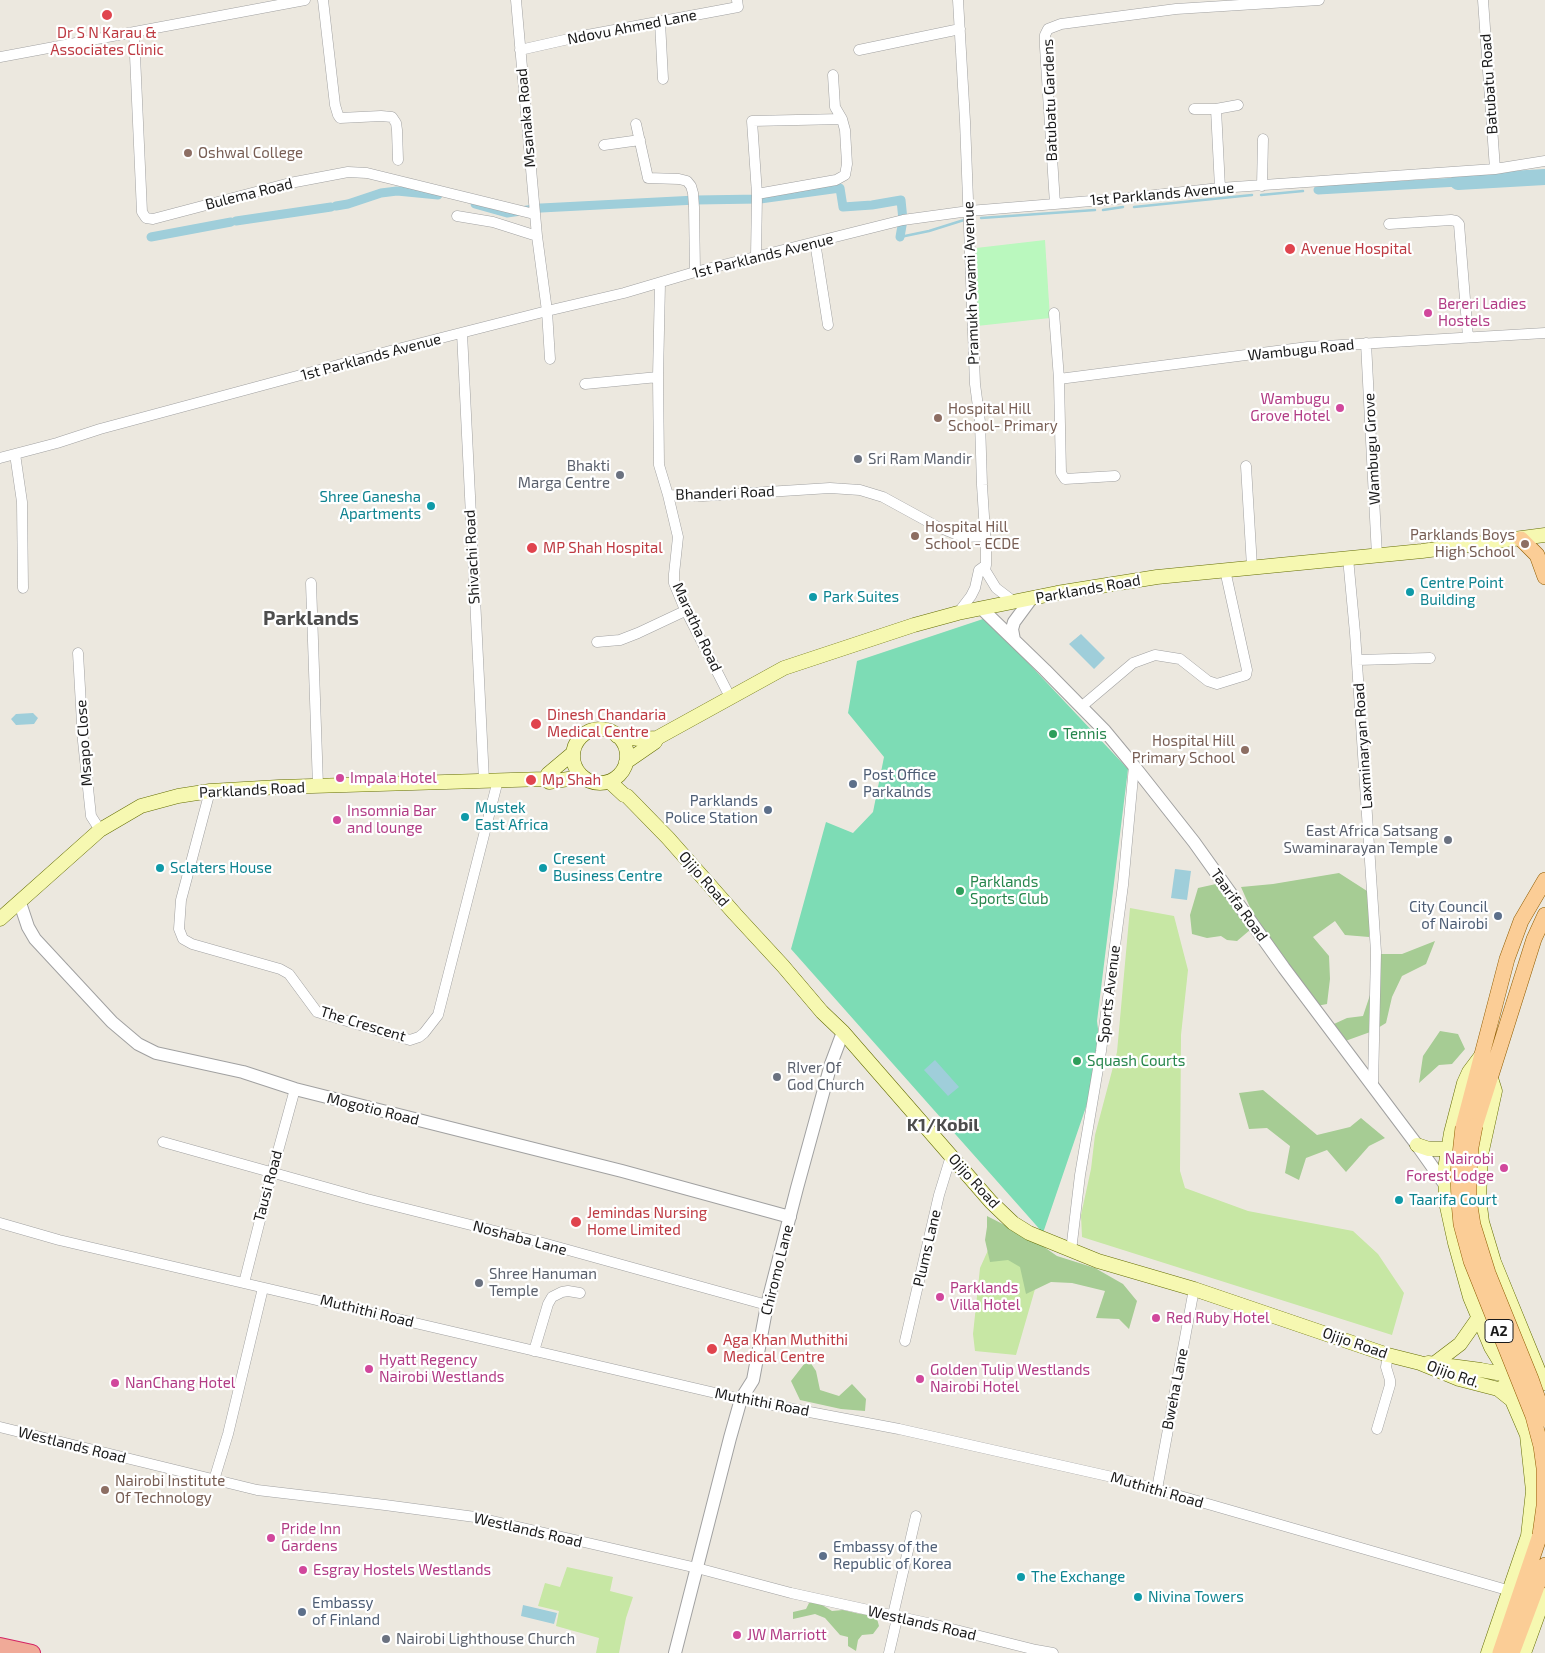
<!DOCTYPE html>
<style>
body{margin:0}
canvas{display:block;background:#ece8df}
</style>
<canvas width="1545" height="1653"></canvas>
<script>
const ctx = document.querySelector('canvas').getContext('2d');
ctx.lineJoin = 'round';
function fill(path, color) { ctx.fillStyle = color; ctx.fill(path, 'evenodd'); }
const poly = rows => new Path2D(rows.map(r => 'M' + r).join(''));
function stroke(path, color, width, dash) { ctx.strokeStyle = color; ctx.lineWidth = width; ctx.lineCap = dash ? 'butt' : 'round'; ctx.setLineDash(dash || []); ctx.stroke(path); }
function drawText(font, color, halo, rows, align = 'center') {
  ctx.font = font + ' "Exo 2",sans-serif'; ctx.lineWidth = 4.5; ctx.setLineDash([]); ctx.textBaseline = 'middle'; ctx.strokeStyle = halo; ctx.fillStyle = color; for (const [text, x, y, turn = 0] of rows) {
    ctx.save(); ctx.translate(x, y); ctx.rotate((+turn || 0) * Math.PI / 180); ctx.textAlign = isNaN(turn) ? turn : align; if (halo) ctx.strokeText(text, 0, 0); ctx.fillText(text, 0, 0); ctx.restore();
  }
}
const grass = poly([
 [1130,908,1174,916,1188,970,1181,1035,1180,1171,1185,1188,1248,1211,1353,1231,1378,1254,1404,1293,1392,1335,1082,1237,1081,1215,1091,1169,1095,1135,1117,1052],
 [998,1228,1046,1251,1016,1355,975,1351,973,1334,980,1268],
 [567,1567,613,1577,610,1591,633,1597,626,1618,619,1653,596,1653,599,1638,556,1626,559,1611,538,1606,545,1583,560,1587]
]);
const forest = poly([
 [1339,873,1367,891,1374,911,1369,937,1345,935,1335,921,1313,937,1329,956,1330,979,1327,1004,1306,1008,1271,955,1241,887,1273,884],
 [1216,884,1250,930,1237,941,1227,940,1221,936,1207,938,1192,934,1190,915,1198,888],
 [1435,941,1426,964,1402,976,1392,997,1386,1023,1373,1031,1337,1044,1323,1029,1347,1018,1363,1016,1372,989,1375,954,1402,954],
 [1440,1031,1458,1034,1465,1049,1452,1064,1439,1065,1419,1083,1423,1056],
 [1263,1090,1317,1135,1350,1127,1361,1118,1385,1138,1369,1146,1346,1172,1327,1150,1306,1158,1299,1180,1285,1173,1290,1146,1267,1128,1249,1129,1239,1093],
 [987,1216,1034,1240,1057,1256,1095,1268,1123,1284,1137,1301,1129,1329,1119,1319,1096,1318,1105,1291,1072,1283,1051,1282,1026,1294,1020,1267,1008,1260,990,1262,985,1240,987,1227],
 [808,1359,816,1371,820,1390,839,1396,852,1384,866,1399,865,1411,841,1409,800,1400,791,1381],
 [809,1603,819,1603,832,1611,843,1610,860,1614,876,1615,879,1626,873,1634,862,1635,858,1640,856,1651,848,1646,848,1637,840,1635,825,1618,815,1614,793,1619,793,1612,806,1609]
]);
const park = poly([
 [1045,240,1050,318,977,326,976,248]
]);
const pitch = poly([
 [986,618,1128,769,1097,1021,1102,1060,1043,1233,791,949,826,822,853,833,873,812,884,757,848,713,857,661]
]);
const water = poly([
 [1081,634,1105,658,1094,669,1069,644],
 [33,713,38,718,34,724,16,725,11,719,16,714],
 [1175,869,1191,871,1187,900,1171,898],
 [935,1060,959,1087,948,1096,924,1070],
 [523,1605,557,1613,554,1624,521,1616]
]);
const stream = poly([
 [1261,195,1303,191],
 [1134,207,1252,195],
 [1103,210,1123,207],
 [981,218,1095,210],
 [900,237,929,231,964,220]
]);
const canal = poly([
 [1318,190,1458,182],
 [475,204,507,213,541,208,696,200,760,199,840,188,843,207,872,205,901,200,903,220,900,237],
 [336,206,348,204,381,193,397,191,438,195],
 [236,221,331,207],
 [151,237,231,222]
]);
const river = poly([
 [1458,182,1545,177]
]);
const minor = poly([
 [323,0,335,105,338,115,340,118,381,116,392,117,396,123,397,130,398,160],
 [516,0,537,236],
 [958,0,965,121,975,384,980,422,982,485,986,548,986,565,985,570,996,588,1013,601],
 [1483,0,1495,169],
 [660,22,663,79],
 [134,33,142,212,146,218,153,219,290,183,348,172,367,173,534,214],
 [520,50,582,36,738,7,737,0],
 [859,50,960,29],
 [0,57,305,0],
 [1194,109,1216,109],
 [636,124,648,178,679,179,687,181,691,186,693,193,694,207,695,272],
 [604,145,640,140],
 [1262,186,1263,139],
 [1220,188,1216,109,1238,105],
 [757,194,836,180,845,175,847,164,845,130,842,119,835,107,833,75],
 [1055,204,1045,47,1045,35,1048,29,1061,24,1176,9,1319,0],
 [457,216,493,222,537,236,547,311,550,359],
 [1389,224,1451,220,1456,221,1459,224,1468,337],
 [815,242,828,325],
 [756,257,757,194,752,121,842,119],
 [660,283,658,377,659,465,668,495,703,496,830,488,860,490,883,497,936,526,955,534,965,537,985,536],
 [1054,313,1059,379,1061,473,1065,479,1115,476],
 [462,333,484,781],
 [1366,343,1377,556],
 [1059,379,1308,347,1545,333],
 [585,384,658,377],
 [15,454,22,502,23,588],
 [0,458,57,443,100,429,390,351,547,311,624,293,695,272,903,220,969,211,1128,198,1220,188,1495,169,1545,161],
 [1246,466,1252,567],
 [668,495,678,537,674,574,674,583,683,605,730,697],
 [1348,558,1355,633,1376,952,1373,1085],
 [311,583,318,786],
 [958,613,971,596,975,588,979,570,986,565],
 [597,642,620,640,638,633,687,610],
 [78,653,83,741,91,816,100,830],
 [1357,660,1430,658],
 [1081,707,1133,663,1155,655,1180,659,1208,681,1217,684,1246,675,1247,670,1225,570],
 [210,791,181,900,179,929,183,939,192,944,280,969,289,974,317,1012,410,1040,419,1037,424,1033,438,1015,498,780],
 [163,1142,367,1199,543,1243,767,1305],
 [0,1223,59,1240,741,1399,899,1429,1121,1479,1514,1592],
 [1071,1251,1080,1175,1101,1051,1123,885,1134,766],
 [244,1283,272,1173,295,1089],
 [905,1341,939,1195,951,1156],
 [534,1351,548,1304,552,1297,562,1292,568,1291,580,1293],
 [0,1427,257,1490,385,1505,475,1517,697,1568,791,1593,932,1624,1036,1650,1053,1653],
 [1377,1429,1390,1385,1390,1380,1386,1367,1388,1355],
 [214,1480,228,1434,263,1288],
 [1157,1489,1194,1289],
 [889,1653,896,1623,893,1615,916,1516]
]);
const tertiary = poly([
 [981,608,1045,670,1105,731,1134,766,1194,842,1284,968,1417,1145,1446,1186],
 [1014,640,1012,629,1014,622,1031,599],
 [20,903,28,927,35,939,112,1022,138,1044,156,1053,243,1072,295,1089,622,1171,790,1217],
 [675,1653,730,1438,741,1399,753,1380,767,1305,797,1188,831,1064,843,1032]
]);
const secondary = poly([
 '573 756a27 27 0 1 1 54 0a27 27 0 1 1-54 0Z',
 [617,736,639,739,657,738],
 [626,762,655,742,657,738,784,668,914,625,958,613,1057,593,1157,577,1422,551,1545,535],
 [545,779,548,774,573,753],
 [610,782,624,795,627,796,668,838,735,914,783,966,822,1012,843,1032,991,1202,1013,1223,1029,1233,1098,1261,1194,1289,1388,1355,1420,1363,1459,1379,1498,1389,1513,1401,1524,1407,1538,1404],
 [0,919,100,830,141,806,178,796,210,791,279,787,545,779,549,782,581,777],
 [1481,1056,1469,1072,1464,1083,1451,1133,1445,1169,1446,1202,1455,1243,1470,1297,1491,1347,1508,1375,1505,1384,1527,1435,1533,1491,1528,1536,1488,1653],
 [1490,1075,1495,1091,1481,1155,1479,1198,1482,1222,1494,1262,1539,1372,1545,1383],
 [1417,1145,1429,1149,1447,1149],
 [1428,1363,1481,1370,1508,1375,1511,1370],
 [1435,1363,1460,1344,1479,1317],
 [1524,1653,1545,1595]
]);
const primary = poly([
 [1521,539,1537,555,1545,577],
 [1475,1126,1534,939,1545,915],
 [1463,1127,1507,959,1521,921,1545,880],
 [1500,1653,1540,1535],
 [1512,1653,1545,1565]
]);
const trunk = poly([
 [0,1646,32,1653]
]);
const primaryBridge = poly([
 [1475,1126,1471,1147,1469,1172,1469,1200,1473,1225,1488,1273,1531,1379,1545,1419],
 [1463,1127,1458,1173,1459,1202,1461,1224,1471,1261,1533,1416,1541,1446,1544,1468,1544,1506,1540,1535]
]);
const markers = [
 [107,15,6,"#e0444e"],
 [188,153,5,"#8d6e63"],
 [1290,249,6,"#e0444e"],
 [1428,313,5,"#d1479c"],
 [1340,408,5,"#d1479c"],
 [938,418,5,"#8d6e63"],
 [858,459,5,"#6b7280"],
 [620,475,5,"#6b7280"],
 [431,506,5,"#0f9aa8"],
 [915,536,5,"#8d6e63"],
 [1525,544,5,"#8d6e63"],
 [532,548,6,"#e0444e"],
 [1410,592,5,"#0f9aa8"],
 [813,597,5,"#0f9aa8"],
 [536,724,6,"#e0444e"],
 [1053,734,5,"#2e9e5b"],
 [1245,750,5,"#8d6e63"],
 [340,778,5,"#d1479c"],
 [531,780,6,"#e0444e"],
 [853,784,5,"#5c6f8a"],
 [768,810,5,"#5c6f8a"],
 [465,817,5,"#0f9aa8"],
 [337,820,5,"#d1479c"],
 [1448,840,5,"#6b7280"],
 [160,868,5,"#0f9aa8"],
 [543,868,5,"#0f9aa8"],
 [960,891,5,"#2e9e5b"],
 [1498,916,5,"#5c6f8a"],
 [1077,1061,5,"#2e9e5b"],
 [777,1077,5,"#6b7280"],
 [1504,1168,5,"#d1479c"],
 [1399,1200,5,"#0f9aa8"],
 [576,1222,6,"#e0444e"],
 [479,1283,5,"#6b7280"],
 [940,1297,5,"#d1479c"],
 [1156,1318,5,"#d1479c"],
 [712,1349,6,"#e0444e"],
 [369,1369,5,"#d1479c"],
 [920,1379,5,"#d1479c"],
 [115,1383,5,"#d1479c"],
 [105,1490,5,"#8d6e63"],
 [271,1538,5,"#d1479c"],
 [823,1556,5,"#5c6f8a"],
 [303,1570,5,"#d1479c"],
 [1021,1577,5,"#0f9aa8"],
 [1138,1597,5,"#0f9aa8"],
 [302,1612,5,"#5c6f8a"],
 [737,1635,5,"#d1479c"],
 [386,1639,5,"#6b7280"]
];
const shields = [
 [1499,1331,28]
];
const shieldNames = [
 ["A2",1499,1331]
];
const streetNames = [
 ["Ndovu Ahmed Lane",632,27,-11],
 ["Batubatu Road",1489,84,-94],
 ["Batubatu Gardens",1050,100,-92],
 ["Msanaka Road",526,118,-95],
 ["Bulema Road",249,194,-14],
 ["1st Parklands Avenue",1162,194,-5],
 ["1st Parklands Avenue",763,256,-14],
 ["Pramukh Swami Avenue",971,283,-92],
 ["Wambugu Road",1301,350,-6],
 ["1st Parklands Avenue",371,357,-15],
 ["Wambugu Grove",1372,449,-93],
 ["Bhanderi Road",725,493,-2],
 ["Shivachi Road",472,557,-93],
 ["Parklands Road",1088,589,-10],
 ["Maratha Road",697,627,65],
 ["Msapo Close",84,743,-94],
 ["Laxminaryan Road",1363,746,-94],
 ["Parklands Road",252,790,-3],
 ["Ojijo Road",704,879,49],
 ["Taarifa Road",1239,905,54],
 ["Sports Avenue",1109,994,-83],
 ["The Crescent",363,1024,17],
 ["Mogotio Road",373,1109,14],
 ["Ojijo Road",974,1181,48],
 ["Tausi Road",268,1186,-75],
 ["Noshaba Lane",520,1238,15],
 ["Plums Lane",927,1248,-77],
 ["Chiromo Lane",777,1270,-76],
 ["Muthithi Road",367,1311,14],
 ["Ojijo Road",1355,1343,19],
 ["Ojijo Rd.",1453,1374,20],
 ["Bweha Lane",1175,1389,-79],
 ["Muthithi Road",762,1402,11],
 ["Westlands Road",72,1445,14],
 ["Muthithi Road",1157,1490,16],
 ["Westlands Road",528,1530,13],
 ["Westlands Road",922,1623,13]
];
const healthNames = [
 ["Dr S N Karau &",107,33,"center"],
 ["Associates Clinic",107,50,"center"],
 ["Avenue Hospital",1301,249],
 ["MP Shah Hospital",543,548],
 ["Dinesh Chandaria",547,715],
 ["Medical Centre",547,732],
 ["Mp Shah",542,780],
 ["Jemindas Nursing",587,1213],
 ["Home Limited",587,1230],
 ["Aga Khan Muthithi",723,1340],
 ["Medical Centre",723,1357]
];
const educationNames = [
 ["Oshwal College",198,153],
 ["Hospital Hill",948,409],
 ["School- Primary",948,426],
 ["Hospital Hill",925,527],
 ["School - ECDE",925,544],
 ["Parklands Boys",1515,535,"right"],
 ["High School",1515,552,"right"],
 ["Hospital Hill",1235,741,"right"],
 ["Primary School",1235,758,"right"],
 ["Nairobi Institute",115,1481],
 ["Of Technology",115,1498]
];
const hotelNames = [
 ["Bereri Ladies",1438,304],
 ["Hostels",1438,321],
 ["Wambugu",1330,399,"right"],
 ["Grove Hotel",1330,416,"right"],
 ["Impala Hotel",350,778],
 ["Insomnia Bar",347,811],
 ["and lounge",347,828],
 ["Nairobi",1494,1159,"right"],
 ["Forest Lodge",1494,1176,"right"],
 ["Parklands",950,1288],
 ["Villa Hotel",950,1305],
 ["Red Ruby Hotel",1166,1318],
 ["Hyatt Regency",379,1360],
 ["Nairobi Westlands",379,1377],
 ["Golden Tulip Westlands",930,1370],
 ["Nairobi Hotel",930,1387],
 ["NanChang Hotel",125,1383],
 ["Pride Inn",281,1529],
 ["Gardens",281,1546],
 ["Esgray Hostels Westlands",313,1570],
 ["JW Marriott",747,1635]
];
const worshipNames = [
 ["Sri Ram Mandir",868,459],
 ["Bhakti",610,466,"right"],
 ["Marga Centre",610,483,"right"],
 ["East Africa Satsang",1438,831,"right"],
 ["Swaminarayan Temple",1438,848,"right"],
 ["RIver Of",787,1068],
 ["God Church",787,1085],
 ["Shree Hanuman",489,1274],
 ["Temple",489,1291],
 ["Nairobi Lighthouse Church",396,1639]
];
const cultureNames = [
 ["Shree Ganesha",421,497,"right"],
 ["Apartments",421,514,"right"],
 ["Centre Point",1420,583],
 ["Building",1420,600],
 ["Park Suites",823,597],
 ["Mustek",475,808],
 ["East Africa",475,825],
 ["Cresent",553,859],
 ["Business Centre",553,876],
 ["Sclaters House",170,868],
 ["Taarifa Court",1409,1200],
 ["The Exchange",1031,1577],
 ["Nivina Towers",1148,1597]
];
const leisureNames = [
 ["Tennis",1063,734],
 ["Parklands",970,882],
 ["Sports Club",970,899],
 ["Squash Courts",1087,1061]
];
const serviceNames = [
 ["Post Office",863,775],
 ["Parkalnds",863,792],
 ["Parklands",758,801,"right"],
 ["Police Station",758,818,"right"],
 ["City Council",1488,907,"right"],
 ["of Nairobi",1488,924,"right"],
 ["Embassy of the",833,1547],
 ["Republic of Korea",833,1564],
 ["Embassy",312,1603],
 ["of Finland",312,1620]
];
const quarterNames = [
 ["K1/Kobil",943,1125]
];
const districtNames = [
 ["Parklands",311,618]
];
fill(grass, '#c7e7a4');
fill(forest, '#a6cc94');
fill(park, '#baf8be');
fill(pitch, '#7ddcb5');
fill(water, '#9fceda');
stroke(stream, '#9fceda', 2.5);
stroke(canal, '#9fceda', 9);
stroke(river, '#9fceda', 16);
stroke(minor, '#a1a1a1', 11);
stroke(tertiary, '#a1a1a1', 14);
stroke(secondary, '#656e05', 15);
stroke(primary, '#905d01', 16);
stroke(trunk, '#d32464', 18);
stroke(minor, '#fff', 10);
stroke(tertiary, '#fff', 12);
stroke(secondary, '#f6f8b1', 14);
stroke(primary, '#fbcd96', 15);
stroke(trunk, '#f0aa98', 16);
stroke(primaryBridge, '#905d01', 16, []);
stroke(primaryBridge, '#fbcd96', 15);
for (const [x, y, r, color] of markers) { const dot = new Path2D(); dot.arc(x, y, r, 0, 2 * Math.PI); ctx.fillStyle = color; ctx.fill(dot); stroke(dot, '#fff', 2); }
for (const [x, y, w] of shields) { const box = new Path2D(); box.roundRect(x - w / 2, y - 11.5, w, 23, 4); ctx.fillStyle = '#fff'; ctx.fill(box); stroke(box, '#1a1a1a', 1); }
drawText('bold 14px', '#1a1a1a', null, shieldNames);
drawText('15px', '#1a1a1a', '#fff', streetNames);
drawText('15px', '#be3a42', '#fff', healthNames, 'left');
drawText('15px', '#785e54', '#fff', educationNames, 'left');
drawText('15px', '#b23c85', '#fff', hotelNames, 'left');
drawText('15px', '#5b616d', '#fff', worshipNames, 'left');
drawText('15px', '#0d838f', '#fff', cultureNames, 'left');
drawText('15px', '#27864d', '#fff', leisureNames, 'left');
drawText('15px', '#4e5e75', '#fff', serviceNames, 'left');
drawText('bold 18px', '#4d4d4d', '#fff', quarterNames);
drawText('bold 20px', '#4d4d4d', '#fff', districtNames);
</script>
